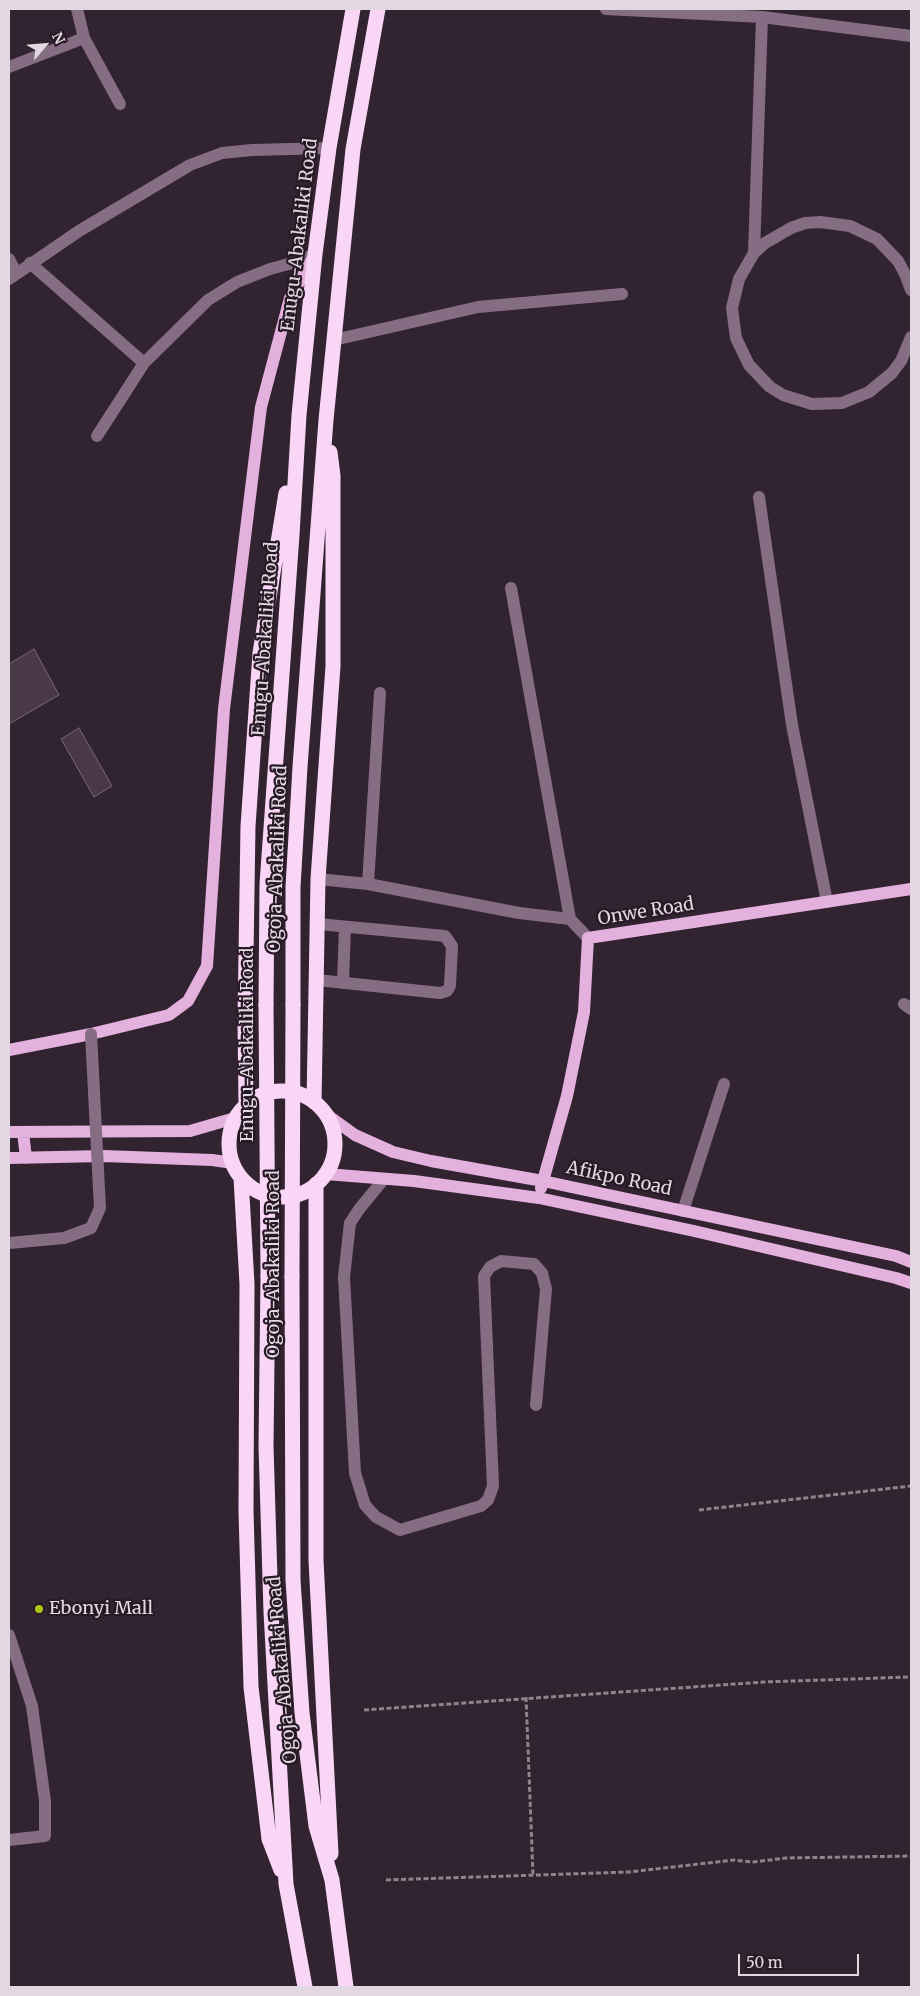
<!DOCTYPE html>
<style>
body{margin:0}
#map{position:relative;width:920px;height:1996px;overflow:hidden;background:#322330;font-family:Merriweather,serif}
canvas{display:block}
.frame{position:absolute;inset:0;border:10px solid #e2d8e1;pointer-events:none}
.north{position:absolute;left:20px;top:20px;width:50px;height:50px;-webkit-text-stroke:4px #281926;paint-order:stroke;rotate:63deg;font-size:14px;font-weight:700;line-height:20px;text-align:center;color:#e2d8e1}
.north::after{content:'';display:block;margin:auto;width:18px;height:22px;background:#e2d8e1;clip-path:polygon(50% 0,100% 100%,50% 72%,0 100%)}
.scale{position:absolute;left:738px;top:1954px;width:121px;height:22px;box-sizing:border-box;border:2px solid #e2d8e1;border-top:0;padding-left:6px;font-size:15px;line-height:18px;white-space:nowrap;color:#e2d8e1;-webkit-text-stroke:4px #281926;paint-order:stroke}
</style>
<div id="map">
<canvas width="920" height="1996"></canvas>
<div class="frame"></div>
<div class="north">N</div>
<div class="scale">50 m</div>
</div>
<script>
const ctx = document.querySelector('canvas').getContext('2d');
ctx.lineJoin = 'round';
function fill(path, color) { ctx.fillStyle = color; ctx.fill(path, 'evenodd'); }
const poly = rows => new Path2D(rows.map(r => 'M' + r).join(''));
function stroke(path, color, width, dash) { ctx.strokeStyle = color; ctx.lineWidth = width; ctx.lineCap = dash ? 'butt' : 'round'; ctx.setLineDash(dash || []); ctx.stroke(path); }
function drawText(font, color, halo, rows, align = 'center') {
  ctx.font = font + ' Merriweather,serif'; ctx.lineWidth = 4.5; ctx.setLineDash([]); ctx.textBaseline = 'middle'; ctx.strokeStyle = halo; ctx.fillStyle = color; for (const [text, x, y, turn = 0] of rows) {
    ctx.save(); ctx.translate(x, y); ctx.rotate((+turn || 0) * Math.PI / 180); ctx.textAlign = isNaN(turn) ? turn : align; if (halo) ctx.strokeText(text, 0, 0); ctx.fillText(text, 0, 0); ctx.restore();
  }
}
const building = poly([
 [34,649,59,695,9,724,9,664,34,649],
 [79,728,112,786,94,797,61,739,79,728]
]);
const path = poly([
 [699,1510,911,1486],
 [526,1697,533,1875],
 [364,1710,764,1682,911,1677],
 [386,1880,629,1872,734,1860,753,1862,786,1858,911,1856]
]);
const minor = poly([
 [77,9,84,38,120,104],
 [606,9,762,17,911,36],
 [9,67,84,38],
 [754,253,762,17],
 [9,259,16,273],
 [30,263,144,363],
 [9,279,79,231,190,165,222,153,252,150,329,148],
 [911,290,905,274,898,261,877,239,850,226,820,222,805,223,791,228,765,243,754,253,739,279,732,308,736,338,749,365,770,387,783,395,812,404,842,403,869,392,892,373,901,361,911,337],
 [334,340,478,307,622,294],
 [97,436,144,363,208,300,237,282,270,269,296,262,315,254],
 [759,497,792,725,827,902],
 [511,588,570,919],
 [318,879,368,884,519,913,570,919,588,938],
 [368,884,380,693],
 [317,980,440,993,447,991,450,986,452,946,445,936,318,924],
 [343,983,345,927],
 [904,1004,911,1009],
 [384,1179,360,1208,350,1223,344,1277,355,1473,365,1505,376,1517,400,1530,481,1506,488,1500,493,1486,484,1276,490,1267,501,1261,534,1264,542,1273,546,1289,536,1405],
 [683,1211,724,1084],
 [9,1635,32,1706,45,1801,45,1836,9,1840]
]);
const major = poly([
 [9,1050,91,1034,169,1015,188,1001,207,966,224,709,261,407,290,298,314,256],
 [326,1114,355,1135,393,1152,431,1161,543,1181,896,1256,911,1262],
 [9,1132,190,1131,235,1118],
 [23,1132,26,1158],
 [9,1158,104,1156,212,1160,233,1163],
 [326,1174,414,1181,539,1198,694,1231,896,1278,911,1283],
 [541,1188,567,1096,584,1012,588,938,911,889]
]);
const highway = poly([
 [266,1005,267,884,292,535,299,415,315,254,329,148,353,9],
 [293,1005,293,887,300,767,326,420,353,149,378,9],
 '229 1144a53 53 0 1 1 106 0a53 53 0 1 1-106 0Z',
 [314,1102,318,879,333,666,333,476,330,452],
 [246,1104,245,1020,248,826,260,653,286,493],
 [241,1178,247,1284,246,1511,251,1687,269,1839,281,1870],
 [316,1184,316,1560,331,1854],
 [268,1276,266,1446,271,1612,286,1884,305,1987],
 [292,1277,293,1580,302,1713,316,1826,332,1880,346,1987]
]);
const minorBridge = poly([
 [9,1243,64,1238,91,1228,100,1208,91,1034]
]);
const highwayBridge = poly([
 [266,1005,268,1276],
 [292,1277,293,1005]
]);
const markers = [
 [39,1609,5,"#aac717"]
];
const streetNames = [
 ["Enugu-Abakaliki Road",300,235,-83],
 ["Enugu-Abakaliki Road",266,639,-86],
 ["Ogoja-Abakaliki Road",278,859,-88],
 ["Onwe Road",646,912,-9],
 ["Enugu-Abakaliki Road",248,1045,-90],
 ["Afikpo Road",619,1179,12],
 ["Ogoja-Abakaliki Road",274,1264,-90],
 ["Ogoja-Abakaliki Road",283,1670,-95]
];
const poiNames = [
 ["Ebonyi Mall",49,1609]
];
fill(building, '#493947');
stroke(building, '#796777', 1);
stroke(path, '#8f838d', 3, [5, 2.5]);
stroke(minor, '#856d83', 12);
stroke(major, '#e4b1de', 12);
stroke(highway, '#fad6f6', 15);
stroke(minorBridge, '#856d83', 12);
stroke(highwayBridge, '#fad6f6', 15);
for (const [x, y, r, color] of markers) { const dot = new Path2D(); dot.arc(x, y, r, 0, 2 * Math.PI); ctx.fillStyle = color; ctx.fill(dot); stroke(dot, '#281926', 2); }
drawText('18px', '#e2d8e1', '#281926', streetNames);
drawText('18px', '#e2d8e1', '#281926', poiNames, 'left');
</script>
